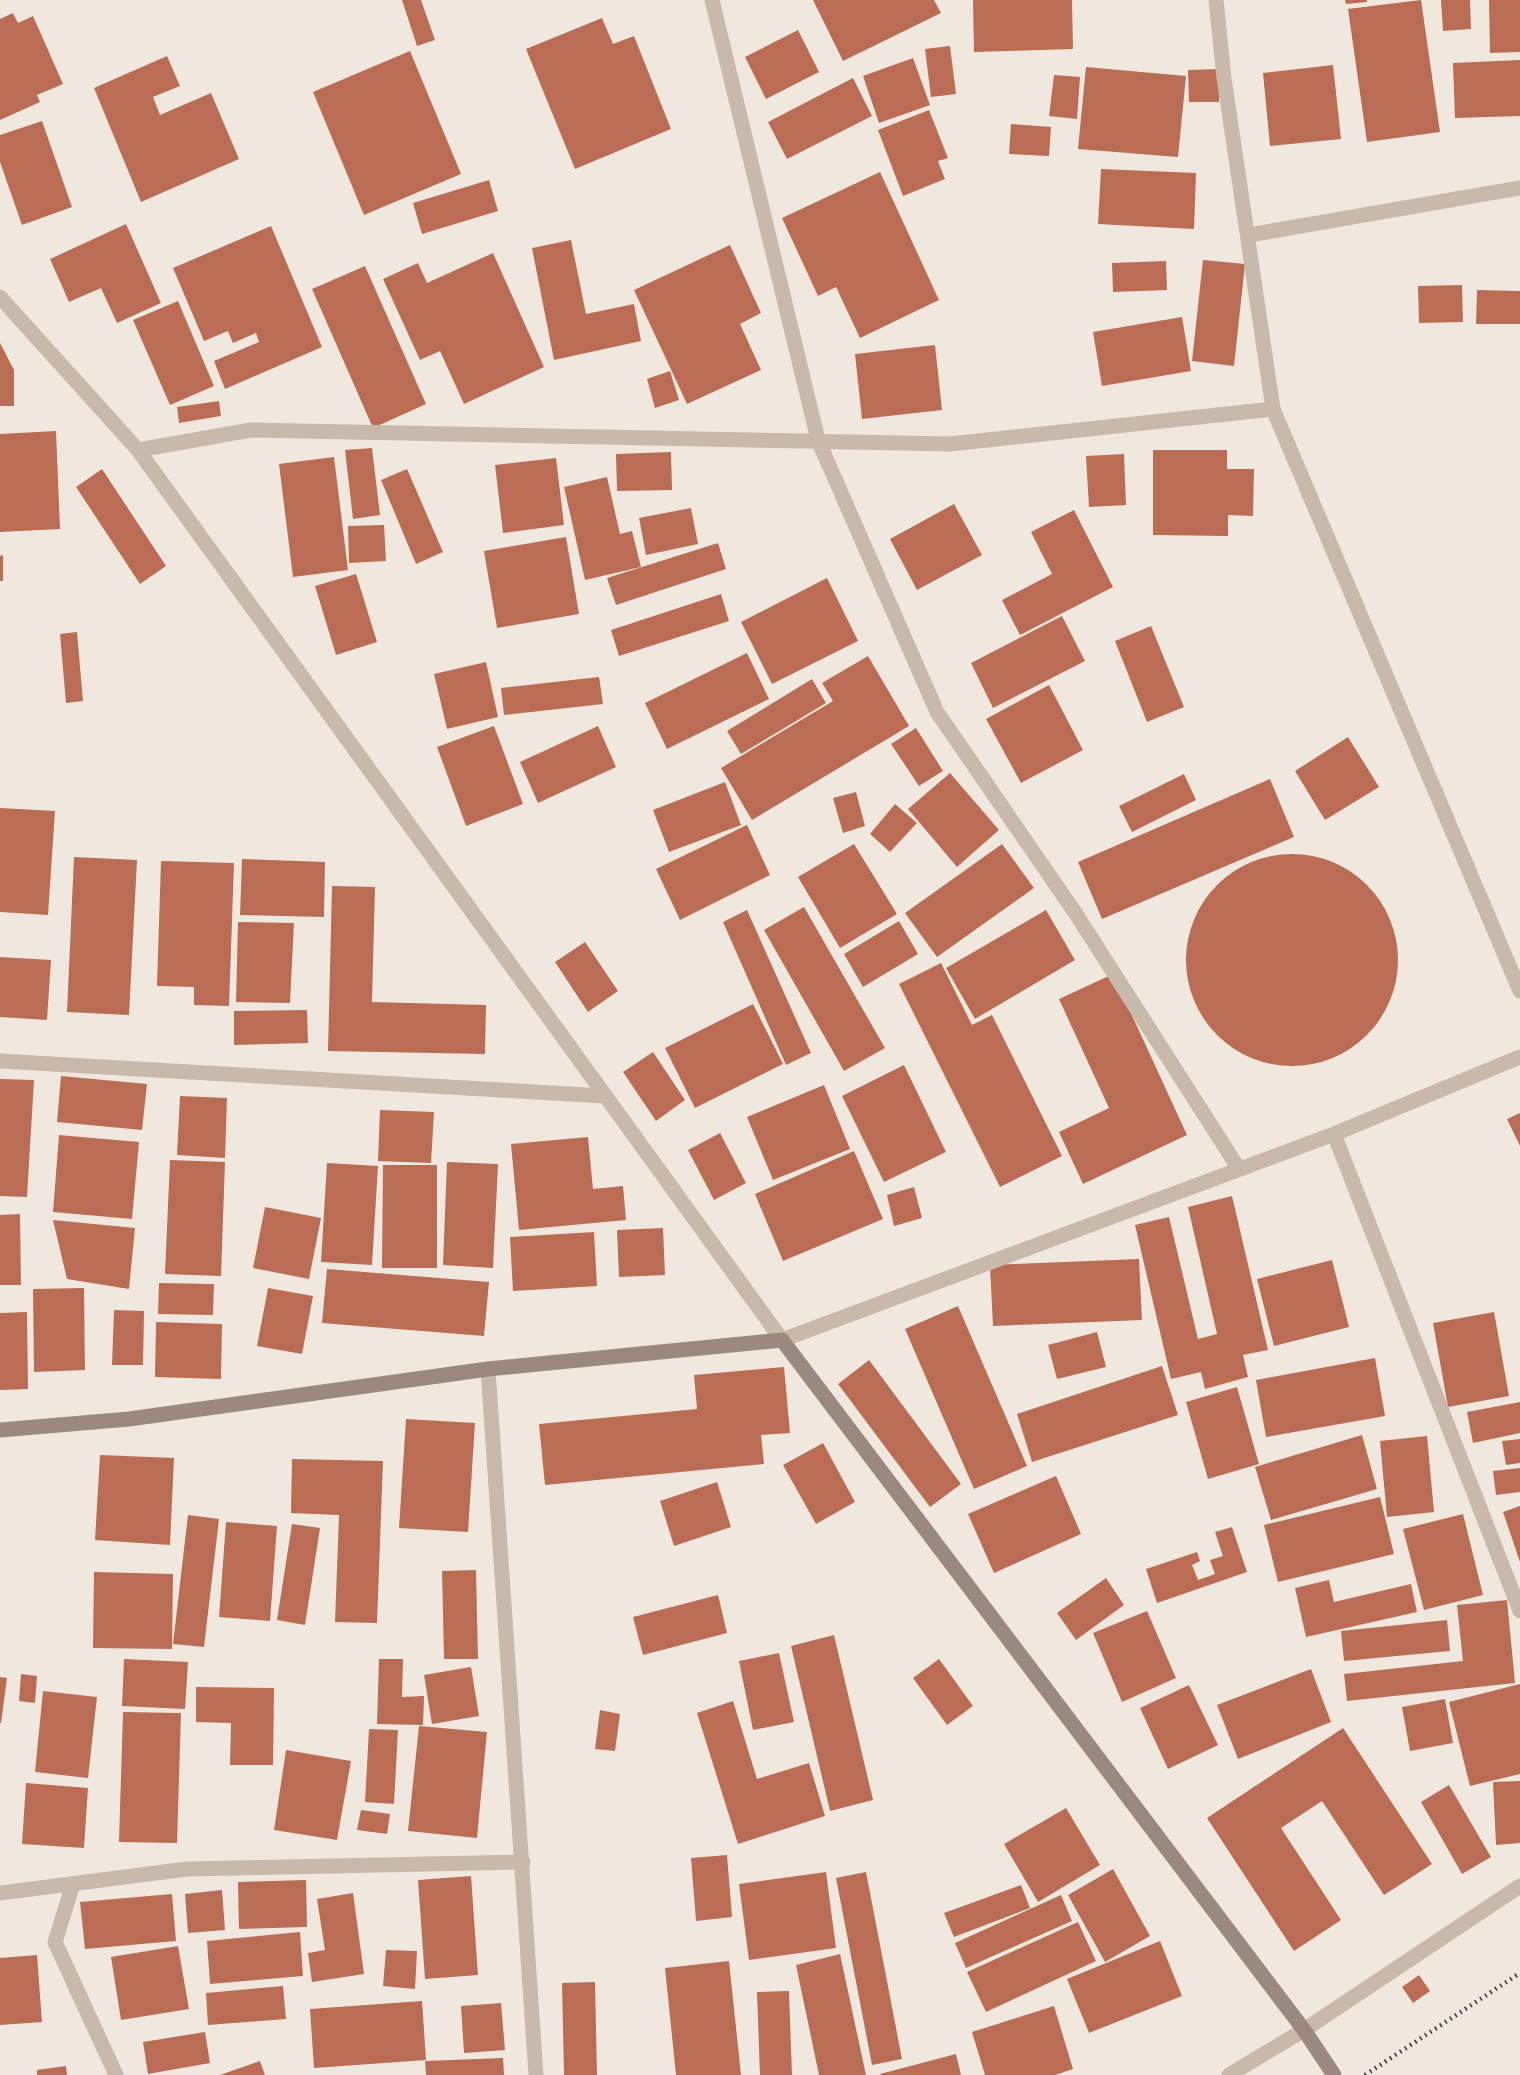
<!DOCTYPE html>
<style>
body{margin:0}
canvas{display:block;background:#f0e8df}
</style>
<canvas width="1520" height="2075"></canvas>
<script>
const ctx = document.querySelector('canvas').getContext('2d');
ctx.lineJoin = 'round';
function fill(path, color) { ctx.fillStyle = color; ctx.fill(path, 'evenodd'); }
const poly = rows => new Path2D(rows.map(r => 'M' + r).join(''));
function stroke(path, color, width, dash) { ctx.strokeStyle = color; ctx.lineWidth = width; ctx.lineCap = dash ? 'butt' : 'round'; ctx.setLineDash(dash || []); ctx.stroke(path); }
const building = poly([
 [402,0,421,0,435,40,417,46],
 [813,0,934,0,941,13,843,61],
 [973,0,1072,0,1073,49,974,52],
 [1345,0,1367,0,1367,2,1346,4],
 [1421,0,1440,132,1367,142,1348,9],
 [1441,0,1470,0,1471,29,1443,31],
 [1489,0,1520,0,1520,52,1490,53],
 [13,13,18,23,33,16,63,84,37,95,40,102,0,120,0,19],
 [602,18,613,44,634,36,671,129,575,169,526,49],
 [798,30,819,72,766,99,745,57],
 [950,46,956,94,931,97,925,49],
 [410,51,461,174,364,215,313,92],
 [167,56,180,86,153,97,160,115,211,93,239,159,141,202,94,88],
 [913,58,930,105,879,123,863,76],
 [1520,60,1520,116,1455,118,1453,63],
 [1333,65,1341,139,1270,146,1263,73],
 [1086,67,1186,76,1178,157,1078,149],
 [1219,69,1219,102,1189,102,1188,70],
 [1054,75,1080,77,1077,119,1049,116],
 [853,78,872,116,787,159,768,122],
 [929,110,948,158,938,161,945,179,903,196,878,130],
 [42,121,72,207,22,225,0,162,0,135],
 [1011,124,1051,127,1049,156,1009,154],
 [1101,169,1196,173,1194,229,1098,224],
 [880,172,939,300,860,338,836,287,818,296,782,218],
 [489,180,498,211,422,234,413,203],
 [126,224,161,303,117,323,101,288,69,302,50,259],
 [271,226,322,347,225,389,214,361,259,342,256,333,233,343,228,331,204,341,173,268],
 [571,240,586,314,634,304,641,341,554,360,532,248],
 [730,245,761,313,740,324,761,370,687,404,634,290],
 [493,253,544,367,464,404,440,351,420,360,383,279,418,263,427,283],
 [1203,260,1245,264,1234,366,1192,361],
 [1166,261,1167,290,1113,292,1112,263],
 [365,266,426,404,373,428,312,289],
 [1462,285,1463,322,1419,323,1418,286],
 [1477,290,1520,291,1520,324,1476,324],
 [178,301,214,386,170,405,133,320],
 [1182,317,1191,371,1102,386,1093,332],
 [0,343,14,370,14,406,0,406],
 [935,345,942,410,862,419,855,354],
 [670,371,679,400,655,408,647,379],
 [219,401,221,416,179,423,177,407],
 [56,431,60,529,0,532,0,434],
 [372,448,380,515,353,519,345,450],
 [1153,450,1227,450,1227,469,1254,469,1253,516,1228,515,1228,536,1153,535],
 [671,452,672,490,617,491,616,454],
 [1124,454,1126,505,1089,507,1086,456],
 [334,457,348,570,293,577,279,464],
 [556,458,564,525,503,533,495,465],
 [102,469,166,566,140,584,76,487],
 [407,469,443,552,416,564,381,480],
 [607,477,620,534,632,531,641,567,585,580,564,487],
 [954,504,982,555,917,590,890,539],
 [691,508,698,544,646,555,639,518],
 [1074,510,1113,587,1020,635,1002,600,1052,574,1031,532],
 [384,525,386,561,349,563,348,526],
 [566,537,579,614,497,628,484,551],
 [718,543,726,569,616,605,607,578],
 [3,555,3,581,0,581,0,556],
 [356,574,377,642,336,655,315,586],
 [827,578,858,641,772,684,741,622],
 [721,594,729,621,619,656,611,630],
 [1062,616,1085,661,993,708,971,663],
 [1151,626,1184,707,1147,722,1115,641],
 [77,632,83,701,66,703,60,634],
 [747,653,769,699,667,749,645,703],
 [868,656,909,726,752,820,721,768,833,701,822,683],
 [486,662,498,717,447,729,434,674],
 [599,677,603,704,504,715,501,688],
 [812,679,826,703,741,754,727,731],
 [1049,685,1083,750,1021,783,986,719],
 [494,726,523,804,466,826,437,747],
 [598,726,616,767,538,803,520,762],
 [916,728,943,771,919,786,891,744],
 [1348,737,1379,787,1325,820,1295,771],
 [950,773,999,830,957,867,908,809],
 [1184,774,1196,800,1132,832,1119,806],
 [1270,779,1294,837,1102,919,1078,862],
 [725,782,741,825,669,852,653,810],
 [856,792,865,826,843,833,833,798],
 [895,804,917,823,890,852,870,834],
 [0,808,55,811,48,915,0,912],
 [747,825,770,875,680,920,656,869],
 [854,844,897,914,840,948,798,877],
 [1002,844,1034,888,937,957,905,913],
 '1186 960a106 106 0 1 1 212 0a106 106 0 1 1-212 0Z',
 [74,857,137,860,129,1015,67,1012],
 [242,859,325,862,324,917,240,915],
 [161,861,234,863,229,1006,194,1005,194,987,157,986],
 [332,886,375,887,372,1002,486,1005,485,1054,328,1051],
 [804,907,885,1048,844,1071,764,930],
 [747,910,811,1053,786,1065,723,922],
 [1046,910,1075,960,975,1019,946,968],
 [899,921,918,954,863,987,844,954],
 [238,922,294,923,290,1003,236,1002],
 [585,942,618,991,588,1012,555,962],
 [0,957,51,960,47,1020,0,1017],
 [941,963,972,1025,992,1015,1062,1156,1000,1187,899,984],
 [1113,974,1187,1135,1083,1184,1059,1132,1109,1108,1059,999],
 [753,1004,783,1064,695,1108,665,1048],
 [307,1010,308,1043,234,1045,234,1011],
 [653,1052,685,1100,656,1121,623,1072],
 [904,1065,946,1152,884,1182,842,1096],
 [61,1076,147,1084,142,1130,57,1122],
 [0,1079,34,1080,27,1197,0,1196],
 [824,1085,850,1149,773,1180,747,1117],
 [180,1096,227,1098,225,1158,177,1155],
 [380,1110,434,1112,431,1163,378,1161],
 [1520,1113,1520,1146,1507,1119],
 [720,1133,746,1183,714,1200,688,1150],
 [59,1135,139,1142,132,1219,53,1212],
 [588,1137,593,1189,623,1186,626,1220,519,1230,511,1144],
 [854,1151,883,1219,783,1261,755,1194],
 [170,1160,225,1162,221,1276,165,1274],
 [447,1162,498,1164,493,1268,443,1265],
 [327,1163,378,1166,372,1265,321,1262],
 [383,1165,437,1165,437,1268,382,1268],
 [914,1187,922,1218,894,1226,887,1195],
 [1232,1196,1268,1350,1243,1355,1248,1377,1205,1389,1201,1372,1171,1379,1135,1225,1169,1217,1198,1339,1217,1334,1188,1207],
 [265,1207,321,1218,309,1279,253,1268],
 [20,1214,21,1285,0,1285,0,1215],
 [53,1220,135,1228,129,1289,67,1279],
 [663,1228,665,1275,619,1277,617,1230],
 [594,1232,597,1286,513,1291,510,1237],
 [1139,1259,1142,1320,993,1326,990,1265],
 [1332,1260,1349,1327,1274,1346,1257,1279],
 [327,1269,489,1282,484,1336,322,1323],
 [159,1283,214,1284,213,1315,158,1314],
 [84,1288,85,1370,34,1372,33,1289],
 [268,1288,313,1296,302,1354,257,1346],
 [958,1306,1027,1466,974,1489,905,1329],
 [114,1310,144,1311,143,1365,112,1365],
 [27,1312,28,1389,0,1390,0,1313],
 [1494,1312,1509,1396,1448,1407,1433,1323],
 [156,1322,222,1324,221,1379,155,1377],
 [1097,1332,1106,1367,1057,1379,1048,1345],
 [1375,1358,1385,1416,1266,1437,1256,1380],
 [869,1360,961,1484,930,1507,838,1384],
 [1162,1366,1178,1415,1032,1462,1017,1414],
 [784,1367,790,1433,761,1435,764,1464,545,1485,539,1424,697,1409,694,1375],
 [1237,1387,1259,1464,1208,1479,1186,1402],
 [1520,1402,1520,1433,1473,1443,1467,1412],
 [406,1419,475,1423,468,1532,399,1528],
 [1362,1435,1377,1489,1271,1520,1255,1467],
 [1427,1436,1434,1512,1387,1517,1380,1441],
 [1520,1439,1520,1463,1506,1465,1502,1441],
 [823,1443,855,1502,816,1524,783,1465],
 [100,1455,174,1458,170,1545,95,1540],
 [292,1459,383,1461,377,1623,335,1622,339,1515,291,1513],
 [1520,1468,1520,1492,1496,1495,1493,1471],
 [1056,1476,1081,1534,994,1573,968,1514],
 [717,1482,731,1527,674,1546,660,1501],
 [1380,1497,1394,1554,1278,1582,1264,1525],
 [1520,1506,1520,1562,1503,1512],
 [1463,1514,1483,1595,1424,1610,1403,1529],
 [188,1515,219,1519,204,1647,173,1644],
 [226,1522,277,1526,270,1621,219,1617],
 [292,1524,320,1528,305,1625,277,1620],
 [1232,1527,1247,1572,1157,1603,1146,1569,1197,1552,1200,1561,1192,1565,1198,1580,1215,1574,1210,1560,1223,1556,1215,1532],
 [476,1570,478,1659,444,1659,442,1571],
 [94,1572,173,1574,172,1649,93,1648],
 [1106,1578,1124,1605,1076,1640,1057,1613],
 [1329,1580,1334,1602,1411,1584,1417,1612,1306,1637,1295,1588],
 [718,1595,727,1633,643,1655,633,1617],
 [1507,1600,1515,1683,1347,1701,1344,1674,1463,1661,1457,1605],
 [1147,1611,1176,1678,1122,1702,1093,1633],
 [1447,1620,1450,1651,1344,1661,1341,1631],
 [834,1635,873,1800,830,1811,791,1646],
 [779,1653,794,1722,753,1730,739,1661],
 [124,1659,188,1662,185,1709,122,1706],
 [379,1659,403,1659,402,1697,424,1696,423,1725,377,1724],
 [939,1659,973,1706,947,1725,913,1678],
 [471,1667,479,1716,432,1724,424,1675],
 [1311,1669,1331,1722,1238,1759,1217,1705],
 [21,1674,37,1676,35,1703,19,1701],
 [0,1677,7,1678,1,1723,0,1723],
 [1520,1684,1520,1774,1470,1786,1449,1702],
 [1189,1685,1218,1745,1168,1769,1140,1708],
 [196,1687,274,1688,273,1765,230,1765,231,1723,196,1722],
 [43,1691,97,1697,88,1778,35,1772],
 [1445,1699,1453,1743,1410,1751,1402,1707],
 [733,1701,757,1779,809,1763,825,1816,738,1844,697,1713],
 [600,1710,620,1714,615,1751,595,1749],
 [123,1712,181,1713,177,1843,119,1842],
 [419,1726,487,1732,477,1838,408,1831],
 [1343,1728,1432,1864,1384,1895,1322,1801,1281,1828,1341,1920,1294,1951,1207,1818],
 [369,1729,398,1730,394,1804,365,1802],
 [286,1750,351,1761,337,1840,274,1830],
 [1520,1781,1520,1843,1496,1845,1493,1782],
 [26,1783,88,1788,84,1848,22,1844],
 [1449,1785,1491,1857,1462,1874,1421,1802],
 [1066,1808,1100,1865,1038,1902,1004,1844],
 [361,1810,390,1814,387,1834,357,1830],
 [727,1855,732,1917,696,1921,691,1858],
 [1113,1869,1150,1936,1105,1962,1068,1895],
 [826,1872,836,1948,749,1960,739,1884],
 [866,1872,902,2059,872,2065,836,1878],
 [471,1876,478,1975,425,1979,418,1880],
 [306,1880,307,1927,239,1929,238,1882],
 [1021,1885,1030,1908,954,1937,944,1913],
 [222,1890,225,1930,188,1933,185,1894],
 [353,1893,364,1974,312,1982,308,1953,325,1950,317,1899],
 [172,1894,176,1941,85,1949,80,1902],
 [1061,1895,1072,1921,966,1968,955,1943],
 [1078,1922,1096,1961,986,2012,967,1972],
 [300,1932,303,1976,210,1984,207,1941],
 [1160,1941,1182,1996,1089,2033,1067,1979],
 [178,1946,189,2009,121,2020,111,1957],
 [386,1950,417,1951,415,1989,383,1986],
 [840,1954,866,2075,819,2075,796,1965],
 [37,1955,42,2022,0,2025,0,1958],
 [729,1961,741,2075,676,2075,665,1968],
 [1419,1975,1430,1991,1413,2003,1402,1987],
 [595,1982,597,2075,564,2075,562,1983],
 [283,1986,286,2019,208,2025,206,1993],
 [789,1991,792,2075,760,2075,757,1992],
 [422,2001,426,2060,314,2068,310,2009],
 [501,2003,505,2050,464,2053,461,2006],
 [1054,2006,1073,2069,1055,2075,985,2075,972,2032],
 [205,2032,210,2063,148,2074,143,2042],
 [956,2054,961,2075,881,2075,880,2074],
 [503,2058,504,2075,426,2075,425,2061],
 [260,2061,265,2075,220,2075],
 [66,2066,67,2075,37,2075,37,2070]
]);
const street = poly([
 [712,0,818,440,937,712,1076,914,1239,1169],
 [1216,0,1224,78,1273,409,1520,991],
 [1249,235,1520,188],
 [0,297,138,450,782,1340,1334,1134,1520,1057],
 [138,450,251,430,950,444,1273,409],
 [0,1061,604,1096],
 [1334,1134,1520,1611],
 [488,1369,536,2075],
 [73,1884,55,1942,116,2075],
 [0,1893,187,1869,523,1862],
 [1229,2075,1304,2030,1520,1886]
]);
const secondary = poly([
 [0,1430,129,1419,488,1369,782,1340,1304,2030,1334,2075]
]);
const rail = poly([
 [1365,2075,1520,1973]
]);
fill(building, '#ba6d54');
stroke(street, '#c8b9ac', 15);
stroke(secondary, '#9b887e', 15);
stroke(rail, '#362e2a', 4.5, [1.5, 4.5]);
</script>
